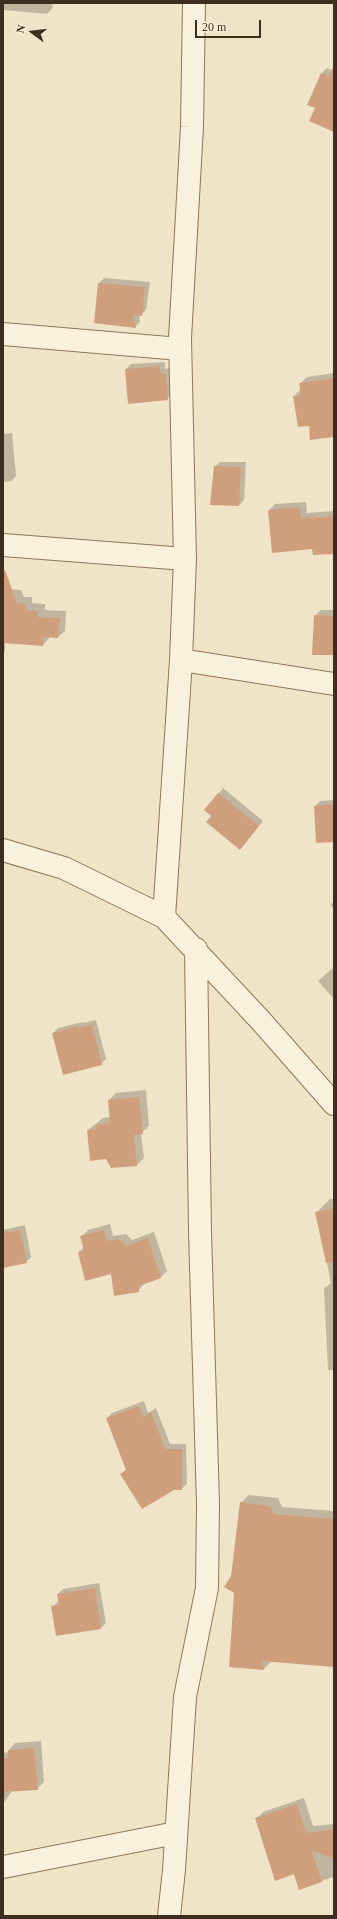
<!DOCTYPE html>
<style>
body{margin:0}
#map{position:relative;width:337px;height:1919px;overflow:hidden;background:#f0e4c8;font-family:"Times New Roman",serif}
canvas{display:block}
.frame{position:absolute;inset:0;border:4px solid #3d2e20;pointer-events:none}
.north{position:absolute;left:12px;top:12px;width:40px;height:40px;-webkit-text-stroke:3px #f7eed8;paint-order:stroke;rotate:285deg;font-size:11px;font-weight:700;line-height:16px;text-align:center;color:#3d2e20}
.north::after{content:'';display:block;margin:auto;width:14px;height:18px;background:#3d2e20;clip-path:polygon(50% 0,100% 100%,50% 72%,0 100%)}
.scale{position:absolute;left:195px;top:20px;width:66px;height:18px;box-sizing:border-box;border:2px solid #3d2e20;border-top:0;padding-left:5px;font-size:12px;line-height:14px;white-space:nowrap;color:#3d2e20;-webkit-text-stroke:3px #f7eed8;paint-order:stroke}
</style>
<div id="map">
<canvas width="337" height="1919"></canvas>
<div class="frame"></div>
<div class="north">N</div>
<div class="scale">20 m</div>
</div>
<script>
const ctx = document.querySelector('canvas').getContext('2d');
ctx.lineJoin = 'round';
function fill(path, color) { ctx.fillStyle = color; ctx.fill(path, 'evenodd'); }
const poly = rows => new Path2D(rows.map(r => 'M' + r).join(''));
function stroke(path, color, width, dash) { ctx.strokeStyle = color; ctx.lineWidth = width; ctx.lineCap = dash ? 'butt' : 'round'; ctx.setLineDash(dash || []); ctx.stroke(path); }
const shadow = poly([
 [3,3,53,3,52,9,47,14,3,10],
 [327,68,334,71,334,131,316,108,321,74],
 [104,278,150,282,146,310,141,315,139,315,140,322,135,327,95,323,99,283],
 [165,362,165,369,170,368,172,394,167,399,126,369,131,364],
 [334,373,334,436,309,425,294,396,301,389,300,384,307,377],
 [12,433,16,476,11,481,3,482,3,434],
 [220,462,246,462,244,500,239,505,211,504,215,467],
 [306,502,307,513,334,511,334,553,313,548,269,510,275,504],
 [3,589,21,590,24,597,32,597,32,603,45,604,45,610,66,611,65,631,58,637,50,637,43,645,5,642,5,651,3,653],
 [321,610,334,610,334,658,315,616],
 [223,788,263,821,245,843,205,810],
 [334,800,334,841,315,806,320,801],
 [334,901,334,908,330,905],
 [334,967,334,999,318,981],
 [96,1020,106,1059,101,1064,53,1033,58,1028,83,1022,83,1023],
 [146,1090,149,1126,141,1133,144,1158,137,1165,111,1167,88,1130,103,1118,111,1117,109,1100,116,1093],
 [330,1199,334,1199,334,1370,328,1370,324,1289,331,1283,317,1212],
 [110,1224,113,1236,126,1234,132,1240,154,1232,167,1271,161,1277,145,1283,138,1291,79,1252,84,1247,82,1236,88,1230],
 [25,1225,31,1257,26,1262,3,1267,3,1230],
 [144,1401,148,1413,156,1408,170,1444,186,1444,187,1484,181,1489,122,1474,127,1469,107,1418,112,1413],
 [249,1495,278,1498,282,1507,334,1511,334,1666,272,1661,264,1669,230,1667,235,1593,232,1577,241,1503],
 [99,1583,106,1623,101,1628,53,1606,59,1601,58,1594,63,1589],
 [41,1741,44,1782,37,1789,13,1790,3,1804,3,1753,9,1752,9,1750,15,1743],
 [304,1798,313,1826,334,1824,334,1877,299,1888,294,1873,256,1819,263,1812]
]);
const building = poly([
 [334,65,334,132,309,121,315,108,307,105,321,73,329,77],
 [98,283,145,287,142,316,133,315,136,328,94,323],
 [160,366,160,373,166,373,168,400,128,404,125,369],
 [334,378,334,437,310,440,309,426,298,427,293,396,301,395,299,383],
 [214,466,241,467,239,506,210,505],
 [300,507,301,518,334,516,334,554,313,555,312,549,272,553,268,510],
 [5,570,17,603,26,604,26,610,38,611,38,617,60,618,58,638,44,637,43,646,3,643,3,571],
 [314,615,334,616,334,655,312,655],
 [218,793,259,826,240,850,206,822,211,816,204,810],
 [334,804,334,842,316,843,314,806],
 [92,1025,102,1065,63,1075,52,1033,78,1026,78,1028],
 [139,1097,143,1134,134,1135,137,1166,111,1168,106,1159,90,1161,87,1130,96,1129,95,1125,110,1123,108,1100],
 [334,1208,334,1262,326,1263,315,1212],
 [20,1230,27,1263,3,1268,3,1233],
 [104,1230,107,1241,119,1239,126,1246,148,1238,161,1278,139,1286,139,1292,114,1296,111,1274,85,1281,78,1252,84,1250,80,1236],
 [139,1406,143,1417,151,1412,165,1449,182,1449,182,1490,174,1490,142,1509,120,1474,126,1470,106,1418],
 [240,1502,270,1506,274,1514,334,1519,334,1667,262,1661,264,1670,229,1667,234,1593,224,1587,231,1576],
 [95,1588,101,1629,56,1636,51,1606,59,1605,57,1594],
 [34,1748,38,1790,3,1792,3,1759,8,1758,8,1750],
 [297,1804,306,1833,334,1829,334,1858,312,1851,322,1882,299,1890,294,1874,275,1881,255,1818]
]);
const minor = poly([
 [3,334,180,349],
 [3,545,185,559],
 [181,660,334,684],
 [3,850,64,868,164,917,262,1022,334,1104],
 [164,917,181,660,185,559,180,338,192,127,194,3],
 [3,1867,176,1833],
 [169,1916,174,1870,185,1697,207,1588,208,1504,200,1231,196,949]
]);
fill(shadow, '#0003');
fill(building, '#cf9f7d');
stroke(minor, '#8d765c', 24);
stroke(minor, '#faf1dc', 22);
</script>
